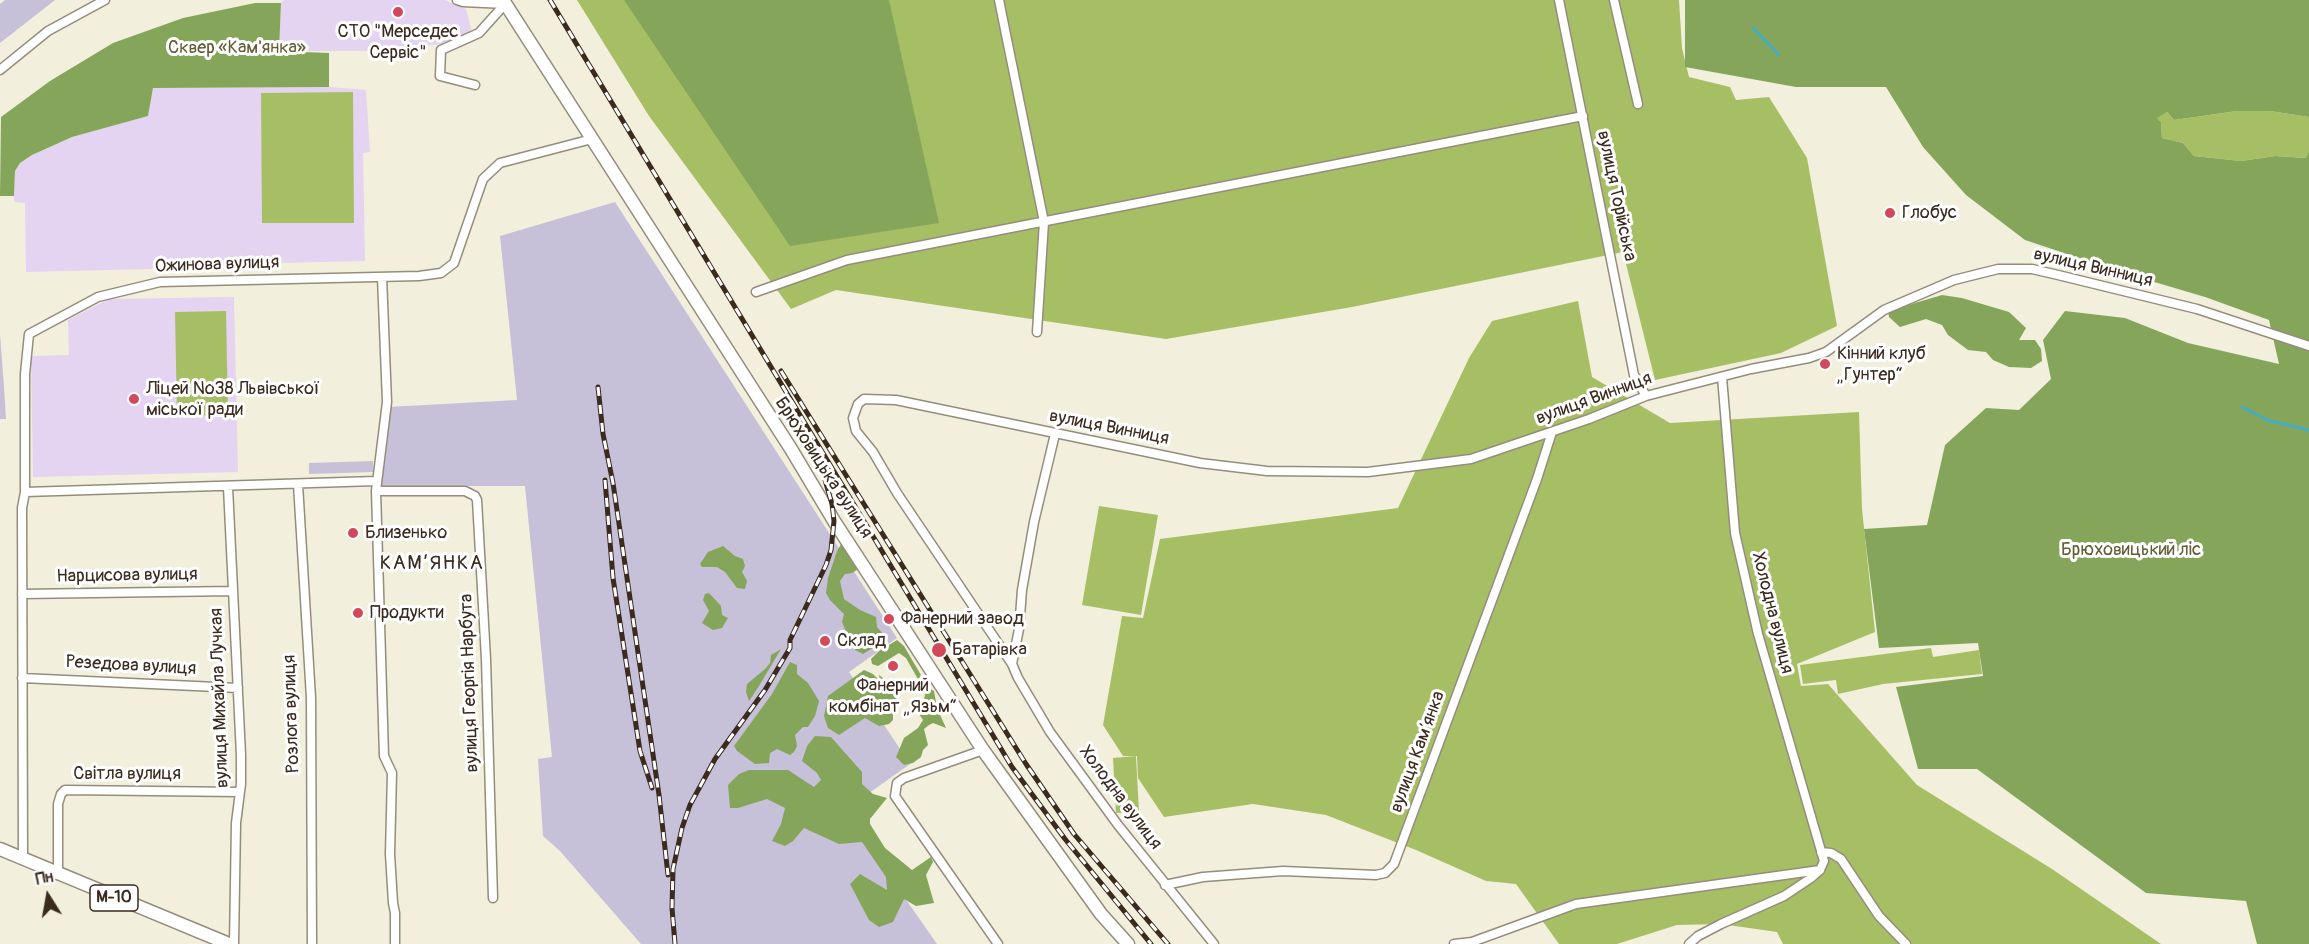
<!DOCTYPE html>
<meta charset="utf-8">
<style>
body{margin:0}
#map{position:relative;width:2309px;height:944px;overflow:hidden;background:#f2efdc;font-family:Pangolin,sans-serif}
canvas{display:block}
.north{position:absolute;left:18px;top:866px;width:60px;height:60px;-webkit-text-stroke:4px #fff;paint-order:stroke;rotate:349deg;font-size:16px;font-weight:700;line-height:24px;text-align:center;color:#3b2a1e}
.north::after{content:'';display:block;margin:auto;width:21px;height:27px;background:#3b2a1e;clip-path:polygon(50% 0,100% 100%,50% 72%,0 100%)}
</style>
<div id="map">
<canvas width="2309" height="944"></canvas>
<div class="north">Пн</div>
</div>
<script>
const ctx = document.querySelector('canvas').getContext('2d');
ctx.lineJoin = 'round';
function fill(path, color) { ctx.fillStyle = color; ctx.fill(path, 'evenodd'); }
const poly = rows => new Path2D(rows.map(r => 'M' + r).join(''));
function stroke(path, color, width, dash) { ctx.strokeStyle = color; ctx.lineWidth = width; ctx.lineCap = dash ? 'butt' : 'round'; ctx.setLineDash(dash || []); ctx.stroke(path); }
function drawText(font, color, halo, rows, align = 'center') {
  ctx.font = font + ' Pangolin,sans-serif'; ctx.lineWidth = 6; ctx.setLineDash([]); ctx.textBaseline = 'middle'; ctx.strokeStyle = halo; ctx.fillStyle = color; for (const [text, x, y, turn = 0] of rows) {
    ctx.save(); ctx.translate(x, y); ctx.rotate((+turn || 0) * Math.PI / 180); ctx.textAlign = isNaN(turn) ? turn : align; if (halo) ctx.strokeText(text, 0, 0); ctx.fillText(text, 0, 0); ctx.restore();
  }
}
const built = poly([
 [284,0,445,0,466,9,471,28,470,32,443,44,371,51,279,51,281,3],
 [329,87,366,90,370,152,363,153,365,261,235,264,231,267,26,272,25,203,14,202,15,171,20,163,32,155,72,137,147,116,153,88],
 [234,297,238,472,33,477,31,356,69,355,68,320,109,299]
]);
const industrial = poly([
 [5,0,55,0,0,43,0,4],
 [615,202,897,638,849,672,910,764,844,811,937,944,641,944,560,851,543,836,538,759,552,757,525,486,380,486,388,407,517,400,500,236],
 [0,334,4,387,6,419,0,419],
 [373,461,373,472,309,474,309,463]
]);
const green = poly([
 [577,0,1679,0,1682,48,1689,77,1730,87,1736,100,1769,97,1807,158,1837,326,1781,353,1655,380,1623,252,1352,307,1166,339,836,290,791,309,649,116],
 [353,92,354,223,262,223,261,93],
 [2237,111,2270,111,2309,117,2309,151,2307,158,2275,156,2241,161,2194,156,2183,143,2162,138,2161,122,2156,117,2167,112,2174,120],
 [1578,301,1592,377,1670,423,1859,412,1862,509,1875,632,1797,664,1801,686,1828,684,1917,785,2052,869,2161,944,1783,944,1777,932,1721,924,1677,925,1617,944,1559,944,1516,884,1486,881,1416,850,1326,815,1253,804,1164,817,1138,778,1137,756,1123,756,1103,725,1122,616,1143,618,1160,539,1398,508,1469,358,1492,321],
 [226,311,228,415,177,416,175,312],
 [1099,506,1158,515,1141,615,1082,605],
 [1931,648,1933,657,1979,650,1982,674,1883,684,1838,694,1836,680,1803,684,1800,665],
 [1136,756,1139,812,1116,813,1113,758]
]);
const forest = poly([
 [624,0,889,0,939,223,790,246],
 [1685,0,2309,0,2309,117,2270,111,2237,111,2174,120,2167,112,2157,118,2161,122,2162,138,2183,143,2194,156,2241,161,2275,156,2306,158,2309,151,2309,944,2257,944,2246,901,2146,893,1977,769,1918,769,1896,687,1983,676,1978,643,1879,648,1864,529,1927,525,1945,445,1986,408,2019,410,2051,379,2043,340,2065,311,2125,318,2188,343,2279,364,2269,320,2205,297,2124,273,2025,240,1966,195,1923,147,1886,87,1796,87,1685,67],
 [255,3,281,3,279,51,329,53,329,87,153,88,148,116,72,137,32,155,20,163,15,171,14,196,0,196,1,117,50,81,113,43,183,18],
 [1942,295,1962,298,2009,312,2026,328,2019,340,2035,340,2041,349,2042,361,2031,368,2009,367,1993,360,1986,352,1968,350,1948,335,1942,325,1926,319,1900,327,1889,317,1888,311],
 [843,541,860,568,852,573,845,574,840,581,844,599,860,610,876,617,877,627,883,634,881,643,863,654,855,650,856,644,849,639,842,622,844,614,830,600,826,593,828,578,837,551],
 [723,546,735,556,743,559,745,566,742,572,747,581,745,589,737,588,725,572,717,567,702,567,700,564,708,552],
 [709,593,721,606,722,615,728,618,722,628,713,630,702,623,709,611,703,600,705,594],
 [897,640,904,646,921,675,919,681,906,658,899,653,878,666,872,664,871,659,879,651],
 [781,649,759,686,749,701,746,692,747,684,765,669,770,663,771,655],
 [790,662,797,665,797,674,808,683,819,701,815,716,808,727,803,727,795,735,797,746,794,752,790,755,777,749,770,753,769,763,755,764,737,751,734,746,772,694],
 [864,670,873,674,880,681,879,675,891,684,897,701,893,710,893,720,889,724,879,726,865,718,839,735,828,728,824,716,828,696],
 [929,688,934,691,937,708,946,728,933,723,929,725,924,729,928,745,923,750,921,757,913,763,904,765,896,757,904,738,918,728,923,720,917,711,919,705,924,700,926,690],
 [815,736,831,737,862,772,862,784,873,794,887,798,870,819,870,824,885,848,912,870,931,857,933,862,926,875,934,903,916,906,904,899,893,922,879,927,869,920,850,884,860,874,887,890,886,877,862,842,839,844,804,828,793,841,785,846,772,841,781,824,785,808,767,799,738,808,730,808,728,785,739,774,749,770,788,770,814,787,821,780,817,773,802,761,807,746]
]);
const stream = poly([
 [1753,28,1779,55],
 [2242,407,2267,420,2309,430]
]);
const minor = poly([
 [457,0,463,2,505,4],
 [999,0,1044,222,1037,332],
 [1559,0,1634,375,1646,396],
 [1614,0,1638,104],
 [0,70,48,31,105,0],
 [475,85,440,76,441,50,479,33,505,4],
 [382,277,387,402,376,491,384,756,392,773,390,854,393,903,395,913,395,944],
 [756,292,847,260,1583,116],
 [298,484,311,698,312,944],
 [228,487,241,755,241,784,236,823,234,944],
 [376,491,465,491,475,496,477,500,486,659,493,898],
 [25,492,376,481],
 [22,594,233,591],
 [1012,664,1019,629,1022,590,1034,522,1055,434],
 [22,678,238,688],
 [983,750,904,778,897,783,895,796,998,944],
 [1821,852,1831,853,1841,859,1879,916,1906,944],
 [23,860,22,508,25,492,25,374,29,334,98,297,160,282,419,276,441,273,454,263,483,179,500,163,592,139],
 [58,875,58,804,61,794,65,790,240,792],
 [1165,885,1203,877,1283,871,1376,875,1385,873,1394,864,1537,479,1552,432],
 [1214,944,1118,825,1050,732,1018,678,1012,664,897,493,873,452,856,431,853,418,858,404,864,399,896,400,1200,463,1267,471,1368,472,1471,459,1589,419,1646,396,1751,369,1809,358,1826,352,1884,310,1954,280,1998,269,2032,269,2058,275,2197,309,2309,346],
 [1454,944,1472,942,1576,904,1820,870],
 [1689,944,1698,936,1721,924,1784,896,1811,878,1820,870,1824,861,1758,634,1735,533,1722,377]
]);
const secondary = poly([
 [503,0,791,449,834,521,983,750,1101,914,1128,944]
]);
const primary = poly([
 [0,849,229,944]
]);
const rail = poly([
 [550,0,1012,767,1065,839,1151,944],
 [781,371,1026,764,1074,834,1168,944],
 [598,387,603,434,613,483,659,795,668,875],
 [605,480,613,578,640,751,652,788],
 [675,944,672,908,673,869,682,828,690,805,715,759,765,690,790,648,790,640,826,565,831,550,834,521,832,504,819,459]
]);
const markers = [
 [398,12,6,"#d1495b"],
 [1890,213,6,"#d1495b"],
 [1825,364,6,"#d1495b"],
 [134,399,6,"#d1495b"],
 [353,533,6,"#d1495b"],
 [358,613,6,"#d1495b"],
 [889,619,6,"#d1495b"],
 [825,641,6,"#d1495b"],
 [939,650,8,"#d1495b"],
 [893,666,6,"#d1495b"]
];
const shields = [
 [114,898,48]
];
const shieldNames = [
 ["М-10",114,898]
];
const poiNames = [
 ["СТО \"Мерседес",398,32,"center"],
 ["Сервіс\"",398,53,"center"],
 ["Глобус",1902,213],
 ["Кінний клуб",1837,354],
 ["„Гунтер“",1837,375],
 ["Ліцей №38 Львівської",146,389],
 ["міської ради",146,410],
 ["Близенько",365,533],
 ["Продукти",370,613],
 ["Фанерний завод",901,619],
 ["Склад",837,641],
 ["Батарівка",952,650],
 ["Фанерний",893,686,"center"],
 ["комбінат „Язьм“",893,707,"center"]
];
const parkNames = [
 ["Сквер «Кам'янка»",237,48],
 ["Брюховицький ліс",2131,550]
];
const streetNames = [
 ["вулиця Торійська",1616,196,78],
 ["Ожинова вулиця",217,265,-2],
 ["вулиця Винниця",2093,268,13],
 ["вулиця Винниця",1594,399,-20],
 ["вулиця Винниця",1109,428,11],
 ["Брюховицька вулиця",823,468,57],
 ["Нарцисова вулиця",127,576,-1],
 ["Холодна вулиця",1772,613,76],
 ["Резедова вулиця",131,666,3],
 ["вулиця Георгія Нарбута",470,683,-92],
 ["вулиця Михайла Лучкая",220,698,-92],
 ["Розлога вулиця",292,714,-92],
 ["вулиця Камʼянка",1418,752,-70],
 ["Світла вулиця",127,774],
 ["Холодна вулиця",1120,798,53]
];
const neighbourhoodNames = [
 ["КАМ’ЯНКА",432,564]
];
fill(built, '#e4d3f1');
fill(industrial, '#c6c0d9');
fill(green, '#a7bf64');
fill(forest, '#85a65a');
stroke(stream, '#44acc3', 3);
stroke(minor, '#968c7d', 11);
stroke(secondary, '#968c7d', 15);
stroke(primary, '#968c7d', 15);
stroke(minor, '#fff', 8);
stroke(secondary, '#fff', 12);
stroke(primary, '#fff', 12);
stroke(rail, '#3b2a1e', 5);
stroke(rail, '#fff', 3, [9]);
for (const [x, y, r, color] of markers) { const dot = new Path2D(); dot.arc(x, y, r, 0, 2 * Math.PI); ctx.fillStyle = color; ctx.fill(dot); stroke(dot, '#fff', 2); }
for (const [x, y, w] of shields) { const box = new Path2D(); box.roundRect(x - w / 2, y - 13, w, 26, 4.5); ctx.fillStyle = '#fff'; ctx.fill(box); stroke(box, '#3b2a1e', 1.5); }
drawText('bold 16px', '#3b2a1e', null, shieldNames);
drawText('18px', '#3b2a1e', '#fff', poiNames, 'left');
drawText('18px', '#615e36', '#fff', parkNames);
drawText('18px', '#3b2a1e', '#fff', streetNames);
ctx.letterSpacing = '1.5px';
drawText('20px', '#3b2a1e', '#fff', neighbourhoodNames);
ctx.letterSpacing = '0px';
</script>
